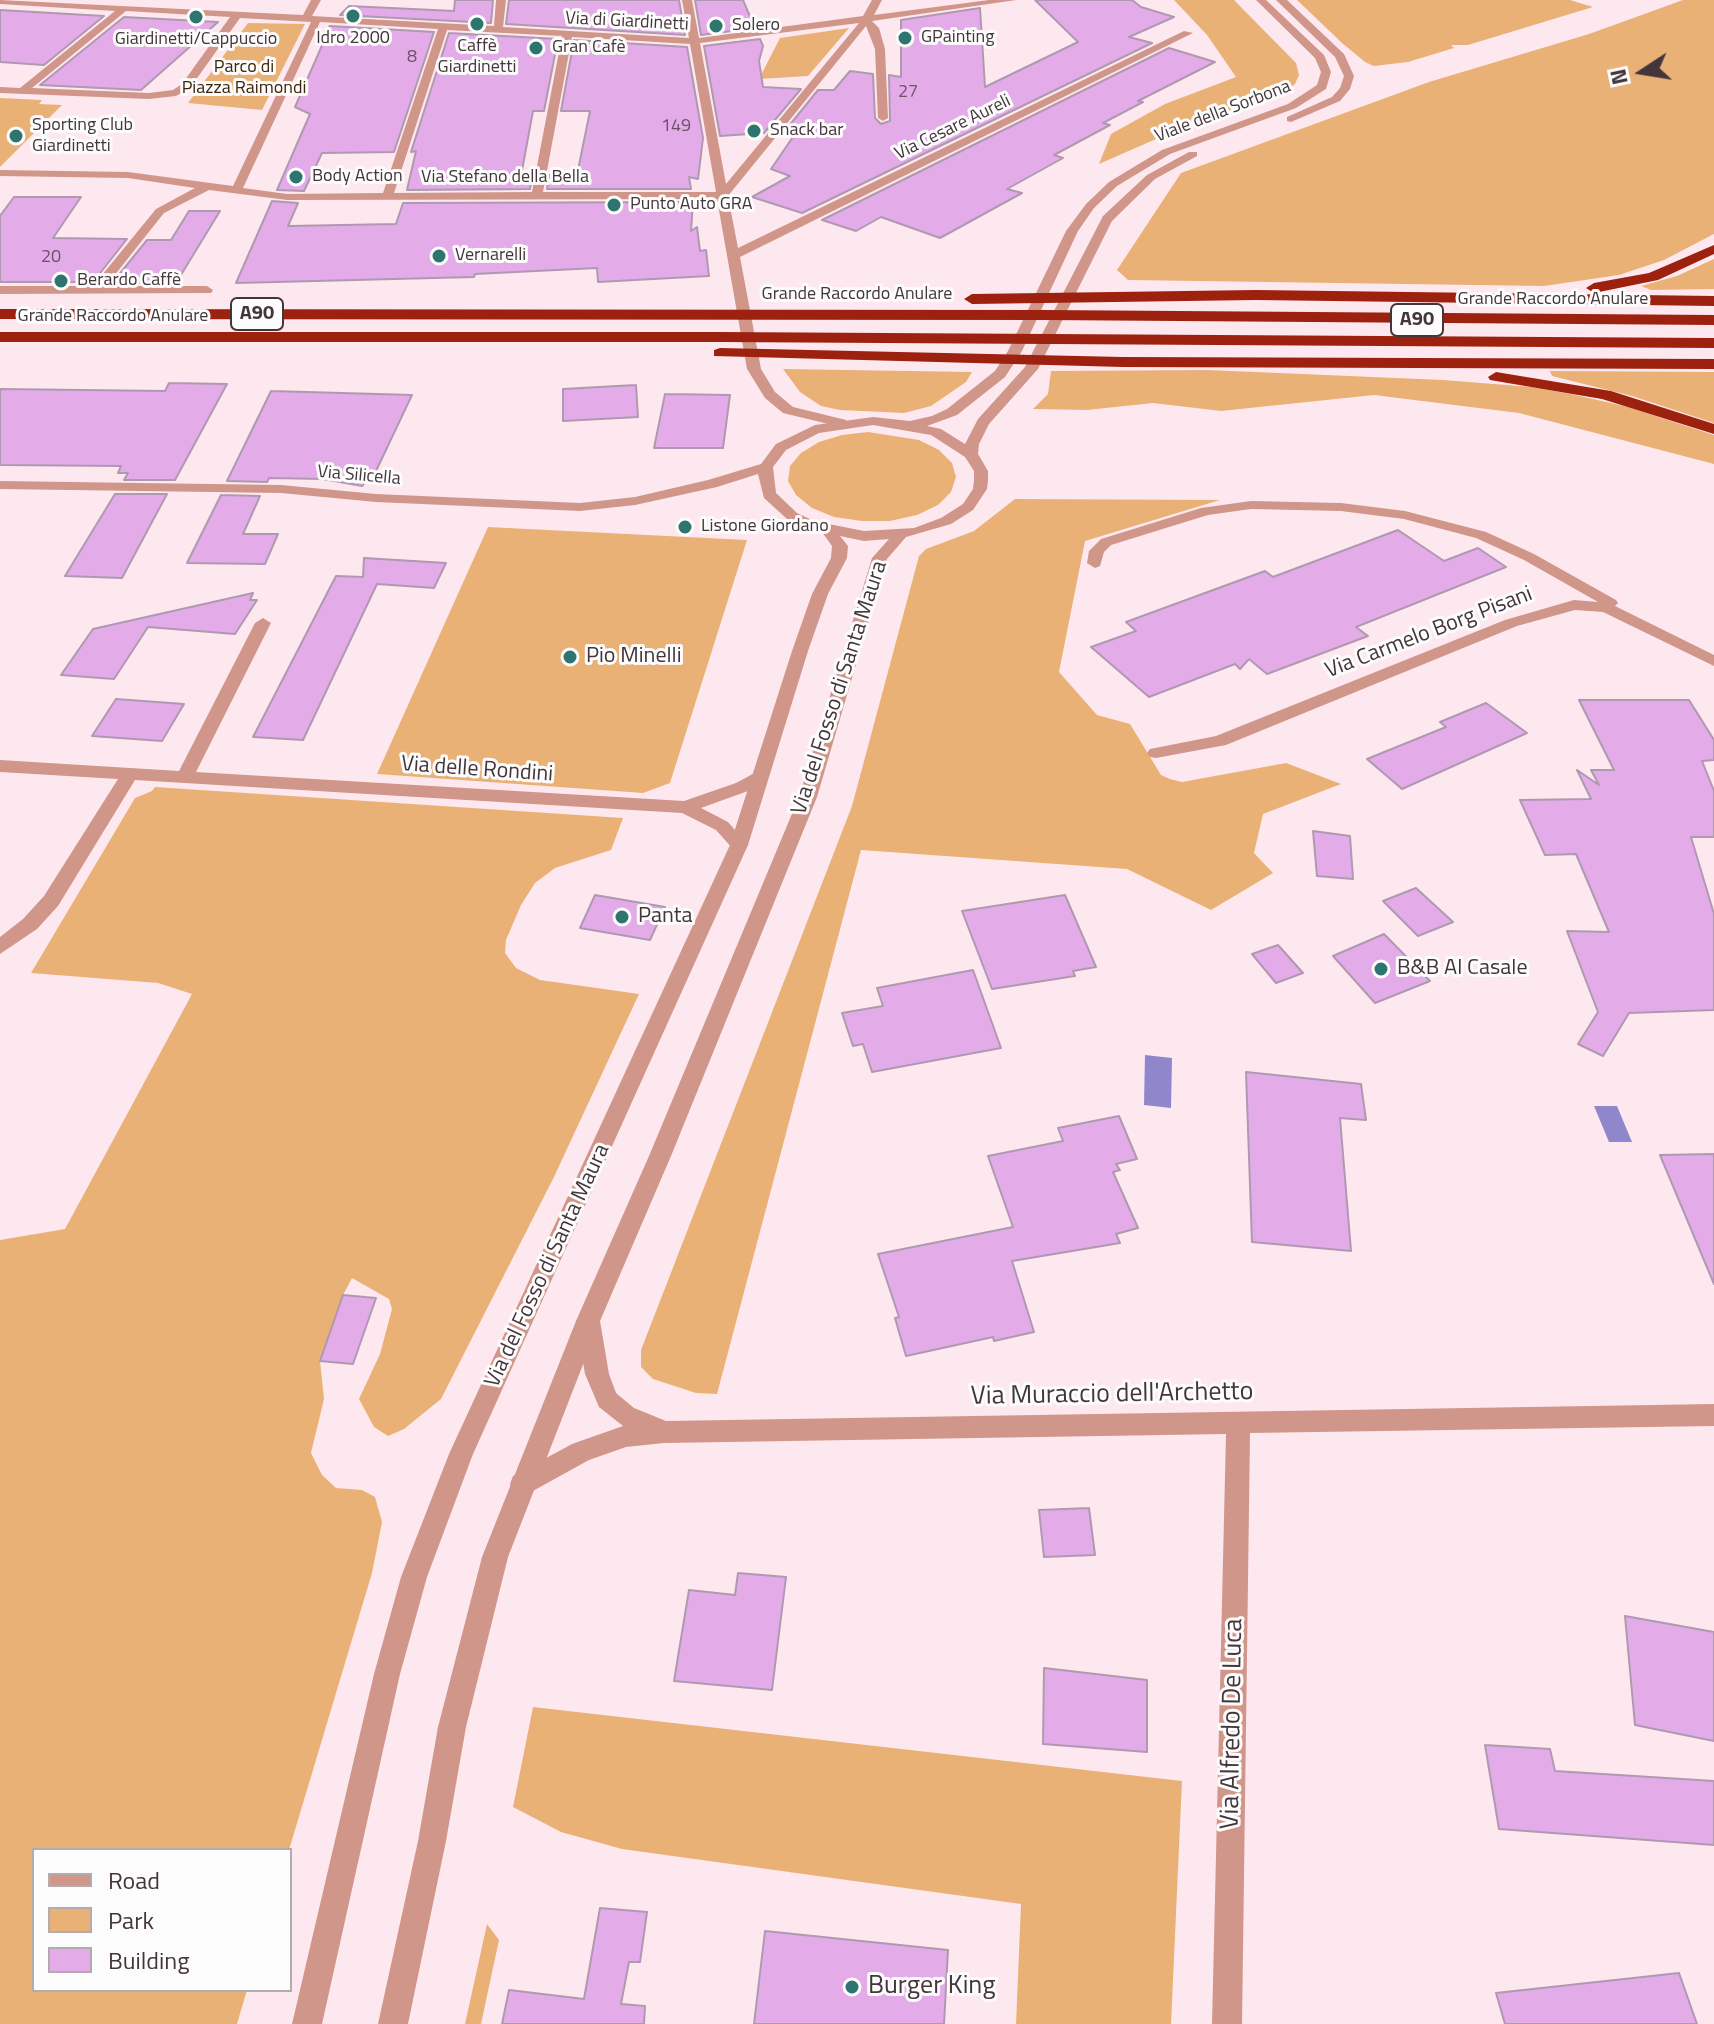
<!DOCTYPE html>
<meta charset="utf-8">
<style>
body{margin:0}
#map{position:relative;width:1714px;height:2024px;overflow:hidden;background:#fee8ef;font-family:"Titillium Web",sans-serif}
canvas{display:block}
.legend{position:absolute;left:32px;top:1848px;width:260px;height:144px;box-sizing:border-box;background:#fcfcfc;border:2px solid #b2acae;margin:0;padding:10px 14px;list-style:none;font-size:24px;color:#43353a}
.legend li{display:flex;align-items:center;gap:16px;height:40px}
.legend b{width:40px;border:2px solid #b2acae}
.north{position:absolute;left:1602px;top:32px;width:80px;height:80px;-webkit-text-stroke:6px #fcfcfc;paint-order:stroke;rotate:258deg;font-size:22px;font-weight:700;line-height:32px;text-align:center;color:#43353a}
.north::after{content:'';display:block;margin:auto;width:28px;height:36px;background:#43353a;clip-path:polygon(50% 0,100% 100%,50% 72%,0 100%)}
</style>
<div id="map">
<canvas width="1714" height="2024"></canvas>
<ul class="legend">
<li><b style="height:10px;background:#d0968a"></b>Road</li>
<li><b style="height:22px;background:#eab177"></b>Park</li>
<li><b style="height:22px;background:#e3ace9"></b>Building</li>
</ul>
<div class="north">N</div>
</div>
<script>
const ctx = document.querySelector('canvas').getContext('2d');
ctx.lineJoin = 'round';
function fill(path, color) { ctx.fillStyle = color; ctx.fill(path, 'evenodd'); }
const poly = rows => new Path2D(rows.map(r => 'M' + r).join(''));
function stroke(path, color, width, dash) { ctx.strokeStyle = color; ctx.lineWidth = width; ctx.lineCap = dash ? 'butt' : 'round'; ctx.setLineDash(dash || []); ctx.stroke(path); }
function drawText(font, color, halo, rows, align = 'center') {
  ctx.font = font + ' "Titillium Web",sans-serif'; ctx.lineWidth = 6; ctx.setLineDash([]); ctx.textBaseline = 'middle'; ctx.strokeStyle = halo; ctx.fillStyle = color; for (const [text, x, y, turn = 0] of rows) {
    ctx.save(); ctx.translate(x, y); ctx.rotate((+turn || 0) * Math.PI / 180); ctx.textAlign = isNaN(turn) ? turn : align; if (halo) ctx.strokeText(text, 0, 0); ctx.fillText(text, 0, 0); ctx.restore();
  }
}
const green = poly([
 [1174,0,1234,0,1296,63,1299,75,1295,84,1279,96,1204,118,1099,164,1111,134,1165,104,1236,77,1207,35],
 [1297,0,1570,0,1593,7,1468,45,1451,45,1454,48,1408,62,1374,66,1365,62,1342,43],
 [1683,0,1714,0,1714,234,1664,260,1619,275,1544,286,1128,280,1117,270,1181,173,1429,82,1589,34],
 [248,23,305,24,262,110,188,103],
 [849,28,808,76,759,79,780,38],
 [0,98,42,100,39,104,62,105,0,167],
 [1714,259,1714,289,1651,290,1641,286,1677,276],
 [783,369,972,372,966,382,931,406,904,413,840,410,821,406,800,392],
 [1208,370,1443,380,1532,387,1571,394,1628,407,1714,435,1714,464,1519,413,1374,395,1221,411,1153,403,1087,410,1033,409,1048,394,1051,371],
 [1550,371,1714,372,1714,423,1632,396,1552,376],
 [868,432,919,440,939,450,952,463,956,477,951,492,938,505,917,515,890,521,862,521,834,517,812,508,796,495,788,481,790,466,801,453,819,442,842,435],
 [1015,499,1220,500,1085,541,1059,672,1097,715,1130,724,1161,775,1170,779,1182,782,1286,763,1341,784,1263,814,1254,853,1273,873,1211,910,1127,869,861,850,717,1394,696,1393,653,1379,641,1367,641,1350,852,806,919,556,926,549,974,531],
 [488,527,747,540,670,783,643,793,377,774],
 [155,787,623,818,611,850,555,868,535,883,521,905,506,940,505,953,516,968,540,980,639,994,554,1177,441,1399,404,1429,388,1436,374,1427,359,1399,380,1354,392,1309,389,1299,352,1278,343,1295,320,1361,324,1399,311,1453,322,1475,336,1488,362,1490,375,1497,382,1522,372,1573,289,1850,34,1850,34,1990,247,1990,237,2024,0,2024,0,1240,65,1229,192,994,158,983,31,973,135,798,152,791],
 [533,1707,1182,1781,1171,2024,1016,2024,1021,1904,622,1849,561,1832,513,1807],
 [487,1924,499,1940,481,2024,465,2024]
]);
const water = poly([
 [1145,1055,1172,1058,1171,1108,1144,1105],
 [1594,1106,1617,1106,1632,1142,1609,1142]
]);
const building = poly([
 [455,0,493,0,491,23,340,15,349,6,454,11,455,0],
 [509,0,679,0,685,35,506,24,509,0],
 [695,0,743,0,755,28,701,35,695,0],
 [1035,0,1132,0,1141,7,1174,17,1129,37,1152,43,802,213,752,197,790,176,771,169,797,131,784,132,818,90,834,90,850,71,873,74,875,118,881,124,890,121,889,75,901,77,901,20,980,8,985,87,1078,42,1035,0],
 [0,10,104,16,44,65,0,62,0,10],
 [124,17,218,22,141,90,40,85,124,17],
 [330,26,434,32,394,152,322,153,304,191,277,190,310,114,295,107,324,41,317,40,330,26],
 [449,33,558,39,544,111,533,111,521,176,532,176,530,189,407,190,416,151,411,152,449,33],
 [760,39,763,46,759,61,763,87,801,89,764,133,720,136,704,46,760,39],
 [574,40,687,47,703,138,698,179,689,177,691,189,547,189,549,175,577,175,590,111,561,111,574,40],
 [1169,48,1215,62,1138,101,1143,102,1103,123,1110,125,1054,155,1063,158,1007,189,1022,193,940,238,881,217,856,231,822,220,1169,48],
 [14,197,81,197,53,238,127,239,93,282,0,282,0,216,14,197],
 [272,201,298,203,288,226,396,224,403,203,693,202,691,231,697,227,700,251,706,250,709,276,598,282,597,268,475,274,474,277,236,283,272,201],
 [189,211,220,211,176,283,113,282,147,240,171,240,189,211],
 [169,383,227,384,175,480,124,480,128,473,118,473,121,466,0,465,0,389,165,391,169,383],
 [636,385,638,417,563,421,563,389,636,385],
 [271,391,412,395,376,471,362,486,323,479,269,478,267,482,227,481,271,391],
 [665,394,730,395,723,448,654,448,665,394],
 [115,494,167,494,122,578,65,576,115,494],
 [221,495,260,496,243,534,278,534,265,564,187,563,221,495],
 [1398,530,1444,561,1478,548,1506,567,1356,627,1368,636,1267,674,1249,659,1240,669,1235,664,1149,697,1091,647,1136,631,1126,622,1265,571,1273,577,1398,530],
 [364,558,446,563,434,588,377,584,303,740,253,737,336,576,363,577,364,558],
 [253,593,250,600,257,600,235,634,148,627,114,679,61,675,93,629,253,593],
 [116,699,184,704,162,741,92,736,116,699],
 [1579,700,1689,700,1714,740,1714,760,1702,761,1714,791,1714,837,1691,837,1714,914,1714,1010,1629,1013,1603,1056,1578,1044,1598,1012,1567,931,1609,932,1576,854,1545,855,1520,800,1591,799,1577,770,1599,785,1591,770,1614,770,1579,700],
 [1486,703,1527,733,1402,789,1367,759,1446,727,1440,722,1486,703],
 [1313,831,1350,836,1353,879,1317,876,1313,831],
 [1416,888,1453,922,1418,936,1383,901,1416,888],
 [595,895,665,907,650,940,580,928,595,895],
 [1065,895,1096,967,1073,971,1075,976,992,989,962,911,1065,895],
 [1384,934,1430,981,1375,1003,1333,956,1384,934],
 [1278,945,1303,973,1276,983,1252,954,1278,945],
 [973,970,1001,1048,872,1072,863,1044,853,1046,842,1013,883,1006,877,988,973,970],
 [1246,1072,1361,1084,1366,1120,1340,1118,1351,1251,1252,1242,1246,1072],
 [1119,1116,1137,1159,1116,1164,1120,1170,1113,1172,1138,1228,1116,1234,1120,1243,1012,1261,1034,1332,994,1341,993,1337,906,1356,895,1318,899,1317,878,1254,1013,1227,988,1156,1063,1141,1058,1128,1119,1116],
 [1714,1154,1714,1284,1660,1155,1714,1154],
 [343,1295,376,1298,353,1364,320,1361,343,1295],
 [1089,1508,1095,1555,1044,1557,1039,1510,1089,1508],
 [738,1573,786,1577,772,1690,674,1681,689,1590,735,1595,738,1573],
 [1625,1616,1714,1632,1714,1741,1635,1725,1625,1616],
 [1044,1668,1147,1680,1147,1752,1043,1744,1044,1668],
 [1485,1745,1550,1749,1555,1771,1714,1781,1714,1845,1499,1829,1485,1745],
 [600,1908,647,1912,640,1962,629,1962,621,2004,645,2006,644,2024,502,2024,509,1990,584,1999,600,1908],
 [765,1931,948,1950,944,2024,754,2024,765,1931],
 [1679,1973,1697,2024,1505,2024,1496,1993,1679,1973]
]);
const minor = poly([
 [0,0,303,15,311,0,321,0,312,16,494,26,496,0,506,0,503,27,689,38,682,0,692,0,699,38,863,16,872,0,882,0,874,15,989,0,1016,0,872,21,879,28,885,49,888,118,883,121,878,118,875,49,866,26,728,196,738,248,1184,31,1193,33,740,257,761,369,775,392,793,407,846,420,846,426,841,427,783,413,765,398,747,369,717,199,287,200,209,190,164,213,106,286,207,286,213,290,211,293,0,294,0,286,93,286,156,209,195,188,128,178,0,176,0,170,128,172,233,186,311,22,240,18,190,88,176,96,149,99,0,93,0,87,20,88,115,11,0,4,0,0],
 [126,11,230,17,182,84,173,90,149,93,32,88,126,11],
 [320,22,438,29,383,193,287,194,243,188,320,22],
 [859,23,726,184,700,43,859,23],
 [447,30,562,36,532,192,394,193,447,30],
 [572,37,690,44,716,192,543,192,572,37],
 [1251,501,1341,503,1405,511,1486,532,1534,554,1616,600,1618,603,1615,606,1714,655,1714,666,1603,612,1575,610,1517,626,1226,745,1156,758,1150,757,1147,753,1150,749,1216,736,1505,620,1574,600,1598,602,1524,560,1476,538,1404,519,1341,511,1251,509,1208,515,1111,545,1104,552,1100,566,1095,568,1087,563,1089,551,1101,539,1201,508,1251,501],
 [263,618,271,623,196,772,684,801,736,783,760,770,769,776,766,780,748,791,701,808,728,822,748,845,745,849,733,849,716,830,682,813,135,780,58,906,37,929,0,954,0,937,23,919,44,896,118,779,0,772,0,760,179,771,255,623,263,618],
 [588,1311,596,1314,600,1321,609,1374,616,1393,634,1408,666,1421,1714,1404,1714,1426,1250,1433,1242,2024,1212,2024,1226,1434,664,1443,626,1447,589,1460,531,1492,522,1495,513,1492,510,1484,513,1476,572,1444,623,1426,599,1407,585,1374,576,1321,580,1314,588,1311]
]);
const tertiary = poly([
 [1256,0,1266,0,1324,55,1331,72,1326,89,1296,108,1170,154,1117,186,1094,208,1078,231,1022,351,1005,377,957,415,927,426,941,429,965,444,978,419,1025,367,1103,216,1147,175,1189,152,1197,152,1197,156,1155,179,1112,221,1038,369,989,424,979,444,978,454,988,471,988,480,987,489,973,510,951,524,906,537,887,559,817,797,671,1156,600,1321,508,1557,466,1727,446,1841,408,2024,378,2024,418,1841,438,1727,482,1557,576,1321,649,1156,799,797,872,558,889,539,864,541,840,536,848,546,847,558,828,594,808,651,748,845,473,1454,427,1577,400,1674,322,2024,292,2024,374,1674,401,1577,449,1454,730,845,792,651,812,594,831,558,832,546,822,532,804,528,787,519,764,498,758,474,717,487,635,505,580,511,376,502,281,493,0,489,0,481,281,485,376,494,580,503,635,497,708,480,761,464,776,444,815,425,873,417,910,421,932,416,947,409,995,371,1008,351,1066,231,1086,204,1109,182,1162,150,1288,104,1317,85,1321,72,1315,58,1256,0],
 [873,425,931,435,965,457,974,471,974,480,973,489,963,504,941,518,914,528,864,531,814,521,797,513,776,493,773,467,786,450,819,433,873,425],
 [1276,0,1287,0,1344,54,1354,76,1350,89,1340,101,1291,122,1287,121,1287,117,1332,97,1340,88,1344,76,1335,57,1276,0]
]);
const motorway = poly([
 [1714,245,1714,254,1658,280,1594,293,1586,288,1594,283,1649,273,1714,245],
 [1256,290,1714,296,1714,306,1256,300,972,304,964,299,972,294,1256,290],
 [0,309,1044,310,1714,315,1714,325,1044,320,0,319,0,309],
 [0,332,719,332,1714,338,1714,348,719,342,0,342,0,332],
 [720,348,1123,357,1714,359,1714,369,1123,367,714,356,714,350,720,348],
 [1496,372,1611,391,1714,424,1714,434,1602,399,1490,380,1488,377,1496,372]
]);
const markers = [
 [353,16,8,"#2d756e"],
 [196,17,8,"#2d756e"],
 [477,24,8,"#2d756e"],
 [716,26,8,"#2d756e"],
 [905,38,8,"#2d756e"],
 [536,48,8,"#2d756e"],
 [754,131,8,"#2d756e"],
 [16,136,8,"#2d756e"],
 [296,177,8,"#2d756e"],
 [614,205,8,"#2d756e"],
 [439,256,8,"#2d756e"],
 [61,281,8,"#2d756e"],
 [685,527,8,"#2d756e"],
 [570,657,8,"#2d756e"],
 [622,917,8,"#2d756e"],
 [1381,969,8,"#2d756e"],
 [852,1987,8,"#2d756e"]
];
const farStreetnames = [
 ["Via di Giardinetti",627,22,3],
 ["Viale della Sorbona",1223,112,-21],
 ["Via Cesare Aureli",953,128,-26],
 ["Via Stefano della Bella",505,178],
 ["Grande Raccordo Anulare",857,295],
 ["Grande Raccordo Anulare",1553,300],
 ["Grande Raccordo Anulare",113,317],
 ["Via Silicella",359,476,5]
];
const farPoinames = [
 ["Solero",732,26],
 ["GPainting",921,38],
 ["Idro 2000",353,39,"center"],
 ["Giardinetti/Cappuccio",196,40,"center"],
 ["Caffè",477,47,"center"],
 ["Giardinetti",477,68,"center"],
 ["Gran Cafè",552,48],
 ["Sporting Club",32,126],
 ["Giardinetti",32,147],
 ["Snack bar",770,131],
 ["Body Action",312,177],
 ["Punto Auto GRA",630,205],
 ["Vernarelli",455,256],
 ["Berardo Caffè",77,281],
 ["Listone Giordano",701,527]
];
const numberNames = [
 ["8",412,58],
 ["27",908,93],
 ["149",676,127],
 ["20",51,258]
];
const farParknames = [
 ["Parco di",244,68],
 ["Piazza Raimondi",244,89]
];
const shields = [
 [257,314,52],
 [1417,320,52]
];
const shieldNames = [
 ["A90",257,314],
 ["A90",1417,320]
];
const streetNames = [
 ["Via Carmelo Borg Pisani",1429,633,-21],
 ["Via del Fosso di Santa Maura",840,688,-72],
 ["Via delle Rondini",477,770,4],
 ["Via del Fosso di Santa Maura",548,1266,-65]
];
const poiNames = [
 ["Pio Minelli",586,657],
 ["Panta",638,917],
 ["B&B Al Casale",1397,969]
];
const nearStreetnames = [
 ["Via Muraccio dell'Archetto",1112,1395,-1],
 ["Via Alfredo De Luca",1233,1724,-89]
];
const nearPoinames = [
 ["Burger King",868,1987]
];
fill(green, '#eab177');
fill(water, '#8f86cb');
fill(building, '#e3ace9');
stroke(building, '#af99b1', 2);
fill(minor, '#d0968a');
fill(tertiary, '#d0968a');
fill(motorway, '#9c210e');
for (const [x, y, r, color] of markers) { const dot = new Path2D(); dot.arc(x, y, r, 0, 2 * Math.PI); ctx.fillStyle = color; ctx.fill(dot); stroke(dot, '#fcfcfc', 3); }
drawText('18px', '#43353a', '#fcfcfc', farStreetnames);
drawText('18px', '#43353a', '#fcfcfc', farPoinames, 'left');
drawText('18px', '#6b5366', null, numberNames);
drawText('18px', '#3d250b', '#fcfcfc', farParknames);
for (const [x, y, w] of shields) { const box = new Path2D(); box.roundRect(x - w / 2, y - 16, w, 32, 6); ctx.fillStyle = '#fcfcfc'; ctx.fill(box); stroke(box, '#43353a', 2); }
drawText('bold 20px', '#43353a', null, shieldNames);
drawText('22px', '#43353a', '#fcfcfc', streetNames);
drawText('22px', '#43353a', '#fcfcfc', poiNames, 'left');
drawText('26px', '#43353a', '#fcfcfc', nearStreetnames);
drawText('26px', '#43353a', '#fcfcfc', nearPoinames, 'left');
</script>
